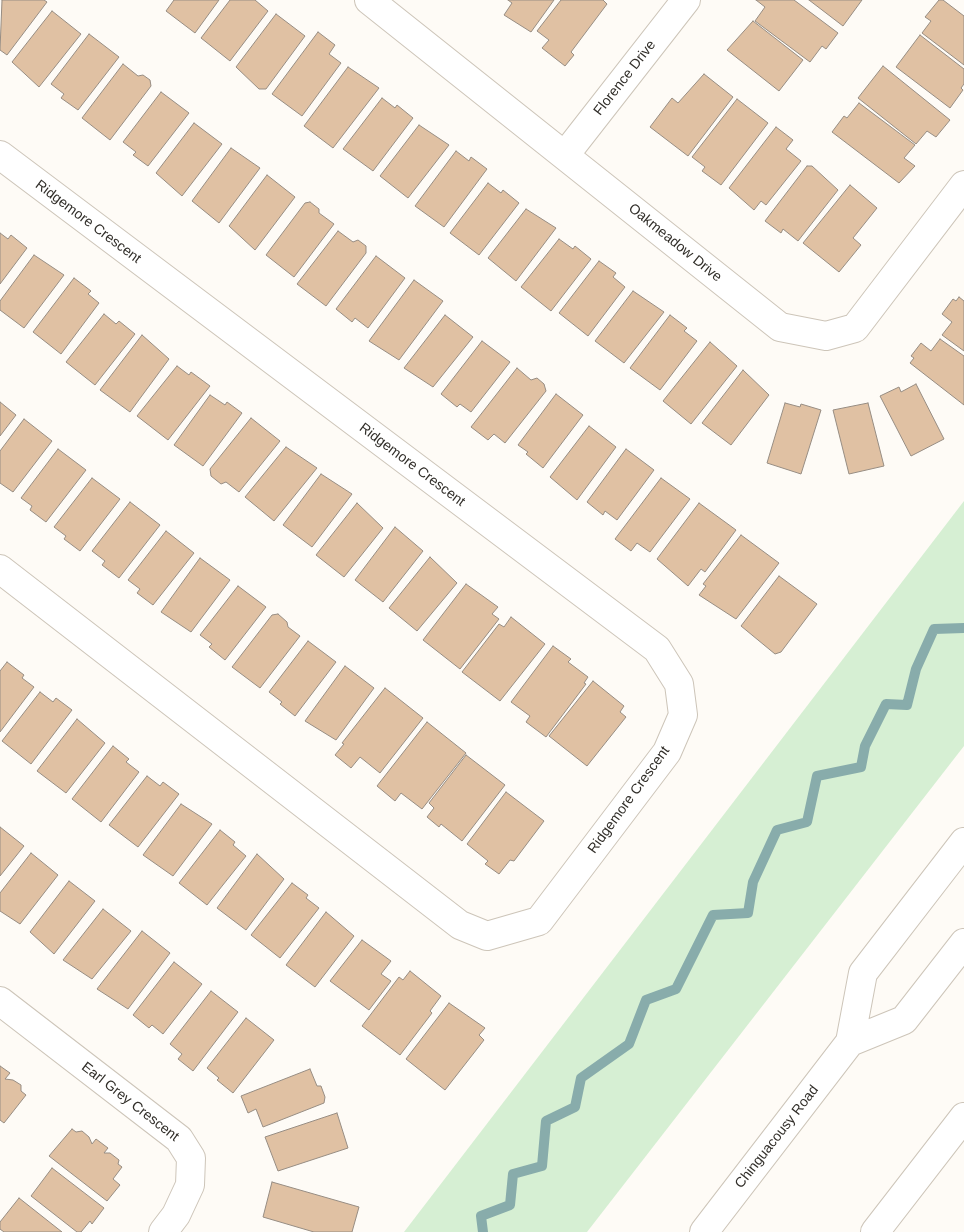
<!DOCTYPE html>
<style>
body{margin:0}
canvas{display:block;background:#fefbf6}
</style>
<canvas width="964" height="1232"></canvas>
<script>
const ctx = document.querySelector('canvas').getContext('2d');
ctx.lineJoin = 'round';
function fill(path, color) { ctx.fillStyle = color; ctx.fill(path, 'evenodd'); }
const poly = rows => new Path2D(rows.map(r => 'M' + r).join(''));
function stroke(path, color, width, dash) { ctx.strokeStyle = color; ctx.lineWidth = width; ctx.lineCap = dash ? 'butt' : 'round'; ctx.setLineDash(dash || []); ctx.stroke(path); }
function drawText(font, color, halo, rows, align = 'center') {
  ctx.font = font + ' Helvetica,sans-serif'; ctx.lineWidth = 4; ctx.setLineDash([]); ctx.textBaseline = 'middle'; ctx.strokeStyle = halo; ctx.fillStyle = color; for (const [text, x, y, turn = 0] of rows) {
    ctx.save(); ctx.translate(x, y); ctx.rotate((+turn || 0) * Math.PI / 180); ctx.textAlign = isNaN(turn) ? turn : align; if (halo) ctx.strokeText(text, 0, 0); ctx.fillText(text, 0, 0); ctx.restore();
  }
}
const green = poly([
 [964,501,964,746,587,1232,404,1232]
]);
const stream = poly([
 [483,1232,481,1216,510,1205,513,1174,542,1166,546,1121,575,1107,581,1078,629,1044,646,1000,676,989,713,915,748,913,753,882,777,830,807,822,817,776,861,767,865,746,886,704,907,705,916,669,934,629,964,628]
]);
const building = poly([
 [2,0,44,0,47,2,7,55,0,50,2,0],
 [174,0,219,0,195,33,166,11,174,0],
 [230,0,255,0,268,11,230,61,201,38,230,0],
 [508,0,554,0,531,32,504,15,512,3,508,0],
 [561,0,603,0,607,4,571,52,574,55,565,66,542,48,549,40,537,31,561,0],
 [756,0,794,0,838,33,826,49,822,46,810,62,755,21,765,7,756,0],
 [809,0,862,0,843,26,809,0],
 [939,0,943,0,964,16,964,65,922,33,931,21,925,17,939,0],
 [52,11,81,34,39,87,12,62,52,11],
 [276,14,305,36,266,89,259,89,236,67,276,14],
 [753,21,803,60,779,91,727,50,753,21],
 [318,32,335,45,329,54,341,63,302,116,272,94,318,32],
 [89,34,119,57,78,110,61,98,64,94,51,84,89,34],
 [920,35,964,69,964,84,961,88,963,90,950,108,896,67,920,35],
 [123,64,138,76,143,75,150,80,151,86,110,140,82,118,123,64],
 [883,66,950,120,936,137,927,131,916,144,858,98,883,66],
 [348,67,379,88,333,148,304,126,348,67],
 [704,74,733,97,688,156,650,127,672,98,678,103,704,74],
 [161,92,189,113,148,166,133,155,136,152,123,142,161,92],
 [382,98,395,108,397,105,413,118,373,171,343,149,382,98],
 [737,99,768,123,721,185,702,171,705,167,692,157,737,99],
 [859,103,915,145,904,158,915,166,899,183,832,132,844,116,847,118,859,103],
 [194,123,222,144,182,196,156,173,194,123],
 [419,125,449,145,408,198,380,176,419,125],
 [776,127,793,140,786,149,801,161,766,205,761,201,754,210,729,188,776,127],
 [231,148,260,168,219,223,192,201,231,148],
 [456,151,469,161,471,157,487,169,444,227,415,206,456,151],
 [807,166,812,166,838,190,798,241,783,229,781,233,765,221,807,166],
 [267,175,295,197,255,250,229,226,267,175],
 [488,183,501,193,503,190,519,203,479,255,450,233,488,183],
 [850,185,877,208,853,238,861,245,839,272,803,243,850,185],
 [310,202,319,209,319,213,334,224,294,277,266,255,305,203,310,202],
 [526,209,556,228,516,281,488,258,526,209],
 [338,231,353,242,358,240,366,246,366,253,326,306,297,284,338,231],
 [0,233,8,239,11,235,27,248,0,284,0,233],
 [559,239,573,249,575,246,591,259,551,311,521,287,559,239],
 [34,255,64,275,24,328,0,310,0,301,34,255],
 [376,256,405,278,368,328,355,318,352,322,336,309,376,256],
 [599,261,616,273,613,277,625,287,588,336,559,313,599,261],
 [74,278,91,291,88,294,99,303,61,354,33,332,74,278],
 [414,280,443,301,399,360,369,341,414,280],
 [633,291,664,312,624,363,595,341,633,291],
 [959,297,964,301,964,351,942,335,952,322,942,314,953,299,956,301,959,297],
 [104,314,116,324,119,321,135,334,95,385,66,362,104,314],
 [445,315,473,337,433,387,404,368,445,315],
 [670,315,687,328,684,331,697,341,660,390,630,368,670,315],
 [142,335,169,359,130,412,100,390,142,335],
 [940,339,964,356,964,405,910,363,914,358,911,356,921,343,931,351,940,339],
 [482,341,510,362,471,412,460,404,457,407,441,394,482,341],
 [710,342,737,366,691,424,663,401,710,342],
 [177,366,189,375,191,372,210,386,168,440,137,416,177,366],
 [517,368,531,380,537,378,544,384,546,391,505,443,494,434,488,440,471,427,517,368],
 [743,370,769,395,731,445,702,423,743,370],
 [916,384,944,439,911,456,880,396,899,387,901,392,916,384],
 [556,394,583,415,543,468,526,454,528,452,518,445,556,394],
 [210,395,225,405,227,402,242,413,203,466,174,445,210,395],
 [0,402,16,415,0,436,0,402],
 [785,403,800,407,801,404,821,410,801,474,767,463,785,403],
 [868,403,884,466,849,474,833,410,868,403],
 [251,418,280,441,239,492,226,482,221,484,211,476,210,469,251,418],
 [24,419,52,441,13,492,0,483,0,451,24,419],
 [589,426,616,447,577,500,550,477,589,426],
 [286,447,317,468,274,521,245,497,286,447],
 [58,449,86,470,46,522,30,510,32,506,21,498,58,449],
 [626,449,654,470,617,520,605,511,603,515,587,502,626,449],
 [321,474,352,494,312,547,283,525,321,474],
 [92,478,120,499,80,551,64,539,66,536,54,527,92,478],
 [661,478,690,499,650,552,637,543,631,551,615,539,661,478],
 [130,502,160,525,119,578,102,565,105,561,92,551,130,502],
 [357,503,383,528,344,577,316,555,357,503],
 [699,503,736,530,705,572,701,569,688,586,657,559,699,503],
 [395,527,423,551,383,602,355,580,395,527],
 [166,531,194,553,153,605,137,593,140,589,128,580,166,531],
 [741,535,779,563,736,619,699,595,706,586,703,584,741,535],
 [430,557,457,583,417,631,389,608,430,557],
 [200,558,230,580,191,632,161,612,200,558],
 [779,576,817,604,781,652,775,654,741,626,779,576],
 [466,584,498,607,492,614,499,619,460,669,423,640,466,584],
 [238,586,266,607,225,660,209,647,212,644,200,635,238,586],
 [278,614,287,622,288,627,300,636,260,688,232,667,272,615,278,614],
 [511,617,545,644,500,701,462,672,499,624,504,627,511,617],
 [308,641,336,662,295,716,280,704,282,702,269,692,308,641],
 [553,646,571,659,568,662,588,677,584,683,586,684,546,737,526,722,530,716,511,702,553,646],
 [7,662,24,675,22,678,34,687,0,732,0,671,7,662],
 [345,666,374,688,336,740,305,721,345,666],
 [593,681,624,706,620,712,626,717,587,766,549,736,593,681],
 [385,688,423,718,380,773,360,757,351,768,335,755,344,744,342,743,385,688],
 [40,692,53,702,56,698,72,710,31,764,2,741,40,692],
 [77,719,105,743,66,793,37,771,77,719],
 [427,722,466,753,422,809,401,793,395,801,377,786,427,722],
 [113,746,129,759,126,762,139,772,101,822,72,799,113,746],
 [466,755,505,785,462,841,441,824,439,827,427,817,434,808,429,803,466,755],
 [147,776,160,786,163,782,179,794,138,847,109,825,147,776],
 [506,792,544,821,514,861,510,860,499,874,485,864,488,861,467,844,506,792],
 [181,804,212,824,173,876,143,855,181,804],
 [0,827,24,846,0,876,0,827],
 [220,830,235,842,233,845,246,856,207,905,179,883,220,830],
 [31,853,58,875,20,924,0,911,0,893,31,853],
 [257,854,284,879,246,930,217,908,257,854],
 [69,881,95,901,54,954,30,932,69,881],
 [292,883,308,895,306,898,319,908,280,958,251,935,292,883],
 [103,909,131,931,92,979,63,960,103,909],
 [326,912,354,936,315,987,286,965,326,912],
 [142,931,170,953,128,1009,97,989,142,931],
 [362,940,391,961,381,974,391,981,369,1010,330,981,362,940],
 [174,962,202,984,163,1034,152,1025,149,1028,133,1015,174,962],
 [410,971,441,996,430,1011,432,1013,400,1055,362,1026,399,977,403,980,410,971],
 [211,991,238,1012,193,1071,178,1059,182,1054,170,1044,211,991],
 [449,1003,485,1028,479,1035,484,1040,445,1090,406,1059,449,1003],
 [246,1018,274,1040,233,1093,217,1080,219,1078,207,1068,246,1018],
 [0,1066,10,1073,5,1079,13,1080,21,1085,21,1091,26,1095,4,1123,0,1120,0,1066],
 [310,1069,317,1086,321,1086,325,1097,324,1103,263,1127,256,1109,248,1113,241,1096,310,1069],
 [337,1113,348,1148,278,1171,265,1137,337,1113],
 [72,1129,76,1132,82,1131,89,1137,92,1144,96,1139,108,1148,104,1153,110,1153,119,1160,118,1164,122,1167,113,1179,120,1185,107,1201,49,1156,72,1129],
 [52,1168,104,1208,92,1224,90,1221,81,1232,77,1232,31,1196,52,1168],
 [272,1182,359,1207,352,1232,314,1232,263,1217,272,1182],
 [19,1198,62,1232,4,1232,0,1229,0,1222,19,1198]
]);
const minor = poly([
 [369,0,780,327,826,336,855,328,964,185],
 [0,155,657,649,679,684,683,715,667,752,539,921,487,936,460,925,0,569],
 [565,155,686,0],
 [0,1001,179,1139,191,1158,190,1185,176,1215,163,1232],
 [875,1232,964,1117]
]);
const secondary = poly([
 [850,1042,904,1020,964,943],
 [704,1232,850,1042,863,973,964,842]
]);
const streetNames = [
 ["Florence Drive",625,78,-52],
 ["Ridgemore Crescent",88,222,37],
 ["Oakmeadow Drive",675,243,39],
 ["Ridgemore Crescent",412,465,37],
 ["Ridgemore Crescent",629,800,-54],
 ["Earl Grey Crescent",130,1102,38],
 ["Chinguacousy Road",777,1137,-52]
];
fill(green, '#d6efd3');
stroke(stream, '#88acab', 10);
fill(building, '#e0c1a3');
stroke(building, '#978d83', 1);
stroke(minor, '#cdc5b9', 30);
stroke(secondary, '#cdc5b9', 30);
stroke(minor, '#fff', 28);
stroke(secondary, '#fff', 28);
drawText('14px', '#312e29', '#fff', streetNames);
</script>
